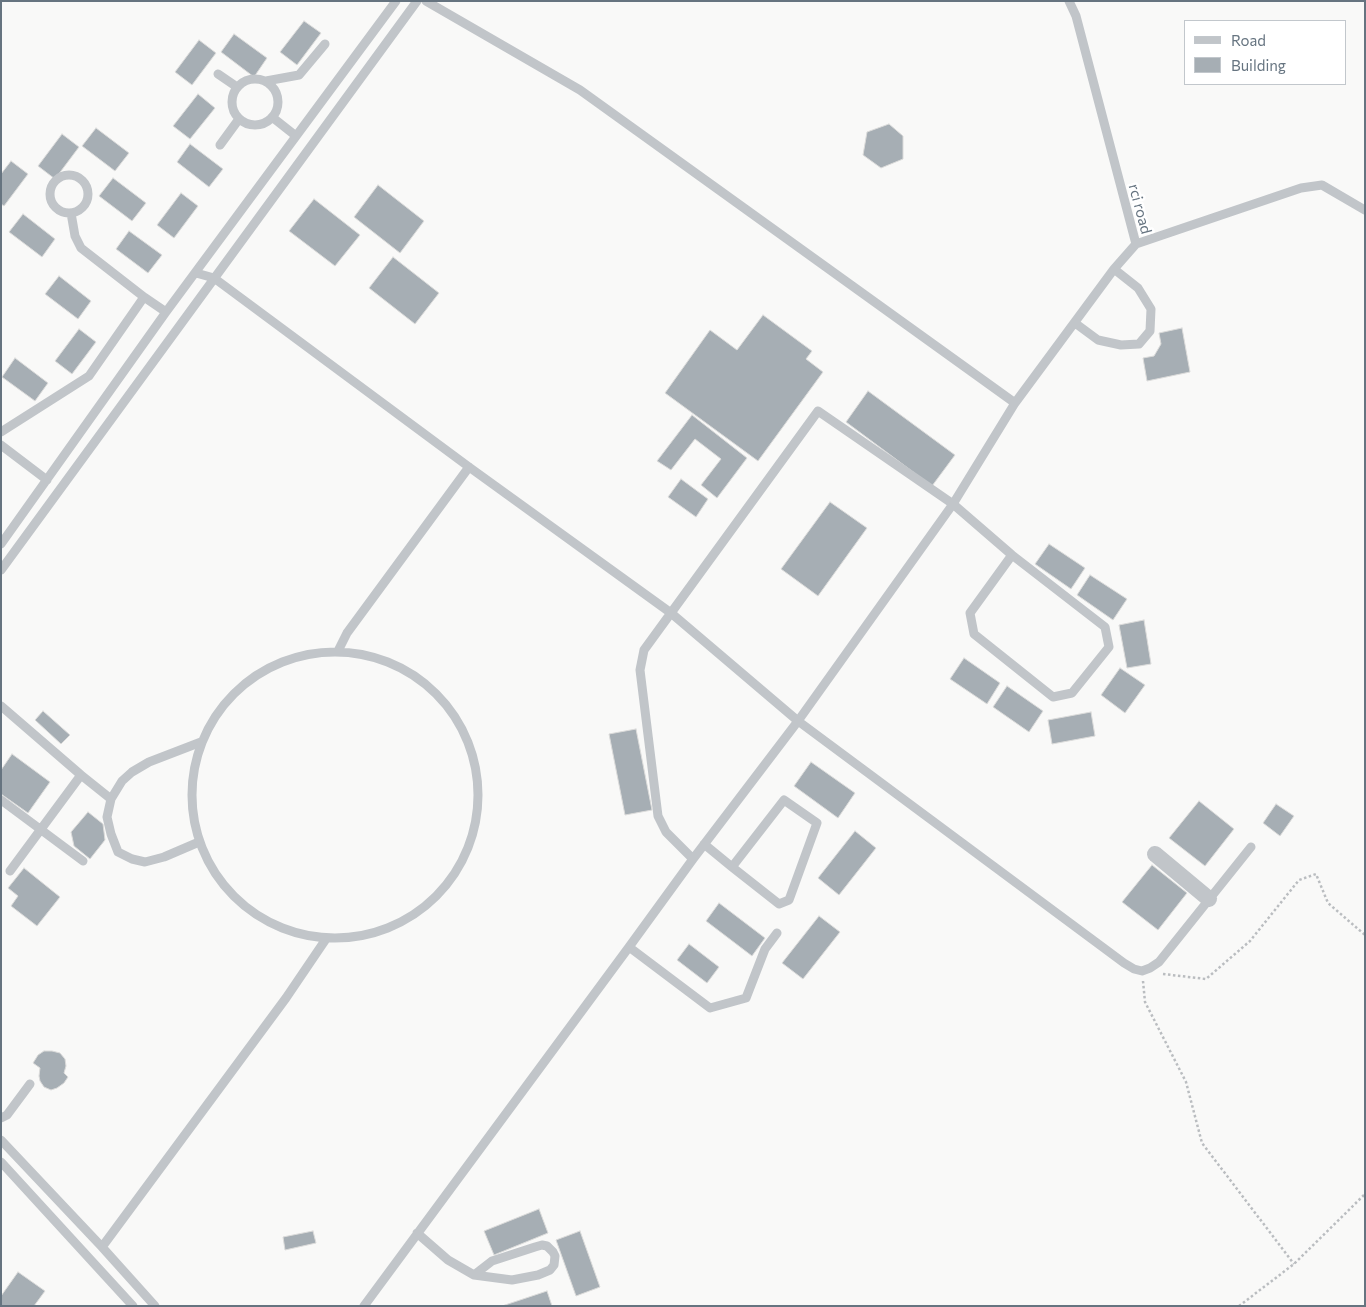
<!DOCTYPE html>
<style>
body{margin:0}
#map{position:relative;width:1366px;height:1307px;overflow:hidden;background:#f9f9f8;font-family:Commissioner,sans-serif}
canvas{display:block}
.frame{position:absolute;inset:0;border:2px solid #667480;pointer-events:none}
.legend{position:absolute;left:1184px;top:20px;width:162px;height:65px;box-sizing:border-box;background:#fff;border:1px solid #c2c7cc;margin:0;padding:6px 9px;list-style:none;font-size:15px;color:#667480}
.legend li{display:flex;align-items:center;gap:10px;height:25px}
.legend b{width:25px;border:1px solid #c2c7cc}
</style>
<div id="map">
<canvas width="1366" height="1307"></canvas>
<div class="frame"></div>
<ul class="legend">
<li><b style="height:6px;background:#c1c5c9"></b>Road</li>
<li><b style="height:14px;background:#a6aeb4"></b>Building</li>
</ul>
</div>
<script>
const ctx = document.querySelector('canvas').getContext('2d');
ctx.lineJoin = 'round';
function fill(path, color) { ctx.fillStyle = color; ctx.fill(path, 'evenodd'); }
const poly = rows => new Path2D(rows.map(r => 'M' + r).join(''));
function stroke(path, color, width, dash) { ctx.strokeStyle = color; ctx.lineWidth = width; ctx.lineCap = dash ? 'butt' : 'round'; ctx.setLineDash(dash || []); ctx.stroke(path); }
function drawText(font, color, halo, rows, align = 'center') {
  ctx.font = font + ' Commissioner,sans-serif'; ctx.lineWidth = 5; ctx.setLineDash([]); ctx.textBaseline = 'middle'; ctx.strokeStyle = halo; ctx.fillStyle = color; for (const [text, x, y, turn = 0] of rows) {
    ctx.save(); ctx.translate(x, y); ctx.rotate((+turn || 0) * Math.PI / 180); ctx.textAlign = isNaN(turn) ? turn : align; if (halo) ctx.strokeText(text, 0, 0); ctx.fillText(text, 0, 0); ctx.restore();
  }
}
const building = poly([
 [304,21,321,33,297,65,280,52,304,21],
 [234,34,267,58,254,77,221,52,234,34],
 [199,40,216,53,192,85,175,72,199,40],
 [198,94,215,108,190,139,173,126,198,94],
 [889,124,903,136,903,159,881,168,863,155,867,132,889,124],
 [96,128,129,153,115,171,82,146,96,128],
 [62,134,79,147,55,179,38,166,62,134],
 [190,144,223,169,209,187,177,162,190,144],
 [11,161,28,174,4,206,1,204,1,174,11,161],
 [113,178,146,203,132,221,99,196,113,178],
 [378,185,424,221,400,253,354,217,378,185],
 [181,193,198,206,174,238,157,225,181,193],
 [314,199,360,235,335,266,289,231,314,199],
 [23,214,55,239,42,257,9,232,23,214],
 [129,231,162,255,148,273,116,249,129,231],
 [393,257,439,293,415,324,369,288,393,257],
 [59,276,91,301,78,319,45,294,59,276],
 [763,315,812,351,806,359,823,372,758,461,665,393,710,330,737,350,763,315],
 [1182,328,1190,372,1147,381,1143,358,1154,356,1161,344,1159,333,1182,328],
 [79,329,96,342,72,374,55,361,79,329],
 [15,358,48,383,35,401,2,377,15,358],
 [868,391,955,455,932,486,846,422,868,391],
 [692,415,747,458,717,498,701,485,721,459,695,439,671,470,657,461,692,415],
 [681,479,708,499,696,517,668,497,681,479],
 [830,502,867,528,818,596,781,569,830,502],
 [1049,544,1085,568,1071,589,1035,564,1049,544],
 [1090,575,1127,599,1113,620,1077,595,1090,575],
 [1144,620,1151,664,1127,668,1119,625,1144,620],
 [964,658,1000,683,987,704,950,679,964,658],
 [1120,668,1145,685,1125,713,1101,695,1120,668],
 [1007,686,1043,711,1029,732,993,707,1007,686],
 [43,711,70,735,61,744,35,720,43,711],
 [1091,712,1095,736,1052,744,1048,720,1091,712],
 [636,729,652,810,625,815,609,734,636,729],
 [12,754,50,782,28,813,1,794,1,770,12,754],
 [811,762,855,793,838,818,794,786,811,762],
 [1199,801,1234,829,1205,866,1169,838,1199,801],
 [1276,804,1294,816,1280,836,1263,823,1276,804],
 [88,812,103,824,105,840,90,859,74,846,71,832,88,812],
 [855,831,876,848,839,895,818,878,855,831],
 [1152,865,1187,893,1158,930,1122,902,1152,865],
 [24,868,60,897,37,926,11,906,18,896,8,888,24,868],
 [719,903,765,938,752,956,706,921,719,903],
 [819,916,840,932,803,979,782,963,819,916],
 [689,944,719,967,707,983,677,960,689,944],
 [44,1051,52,1051,60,1053,65,1059,66,1066,64,1073,68,1077,64,1083,57,1088,51,1090,44,1087,40,1081,39,1076,40,1068,33,1063,38,1055,44,1051],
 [539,1209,548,1233,494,1255,484,1231,539,1209],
 [313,1231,316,1243,285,1250,283,1237,313,1231],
 [580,1231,600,1287,576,1296,556,1240,580,1231],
 [18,1272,45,1291,34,1306,1,1306,1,1296,18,1272],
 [547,1291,552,1306,502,1306,547,1291]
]);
const path = poly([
 [1163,974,1206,979,1250,941,1299,880,1316,874,1328,903,1365,935],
 [1143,981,1145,1002,1186,1082,1202,1143,1294,1264],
 [1239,1306,1294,1264,1365,1194]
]);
const service = poly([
 [426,1,580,90,1015,403],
 [1069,1,1076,16,1136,244],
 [218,74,237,87],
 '232 102a23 23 0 1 1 46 0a23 23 0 1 1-46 0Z',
 [266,81,299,75,325,44],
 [272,117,296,136],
 [220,145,239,119],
 '50 194a19 19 0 1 1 38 0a19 19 0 1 1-38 0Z',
 [71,213,75,236,81,248,144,297,166,312],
 [196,273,214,278,469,467,671,613,798,721,1124,963,1134,969,1142,971,1150,968,1159,962,1251,847],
 [1075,323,1098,340,1121,345,1139,344,1150,331,1151,309,1138,288,1114,269],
 [1,432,89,376,144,297],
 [1,445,47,480],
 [1,544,166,312,396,1],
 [1,570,417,1],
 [338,651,347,633,469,467],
 '192 795a143 143 0 1 1 286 0a143 143 0 1 1-286 0Z',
 [1,706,81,775,111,799],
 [1,800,83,861],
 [199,842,164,857,145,862,132,859,118,852,111,834,107,817,111,799,122,781,132,772,149,762,201,742],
 [704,844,732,867,779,904,789,900,817,823,784,800,732,867],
 [693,859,666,832,658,816,640,670,644,650,818,411,953,504,1012,555,1105,627,1109,647,1072,693,1053,697,974,634,970,613,1012,555],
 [10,871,81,775],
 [629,947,710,1008,746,998,765,949,777,933],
 [1,1118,7,1115,30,1084],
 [1,1140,102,1247,155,1306],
 [1,1162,133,1306],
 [417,1233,448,1260,474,1275,492,1261,535,1247,542,1245,547,1246,553,1252,555,1256,554,1265,550,1270,538,1275,512,1280,474,1275],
 [102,1247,286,998,326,939],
 [364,1306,629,947,693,859,798,721,953,504,1015,403,1114,269,1136,244,1301,188,1322,185,1365,210]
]);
const minor = poly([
 [1155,854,1209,899]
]);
const streetNames = [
 ["rci road",1140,209,75]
];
fill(building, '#a6aeb4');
stroke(building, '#dbdbda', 1);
stroke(path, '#babdc0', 2.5, [2.5, 2.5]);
stroke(service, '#c1c5c9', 9);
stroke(minor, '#c1c5c9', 16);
drawText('15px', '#667480', '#fff', streetNames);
</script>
